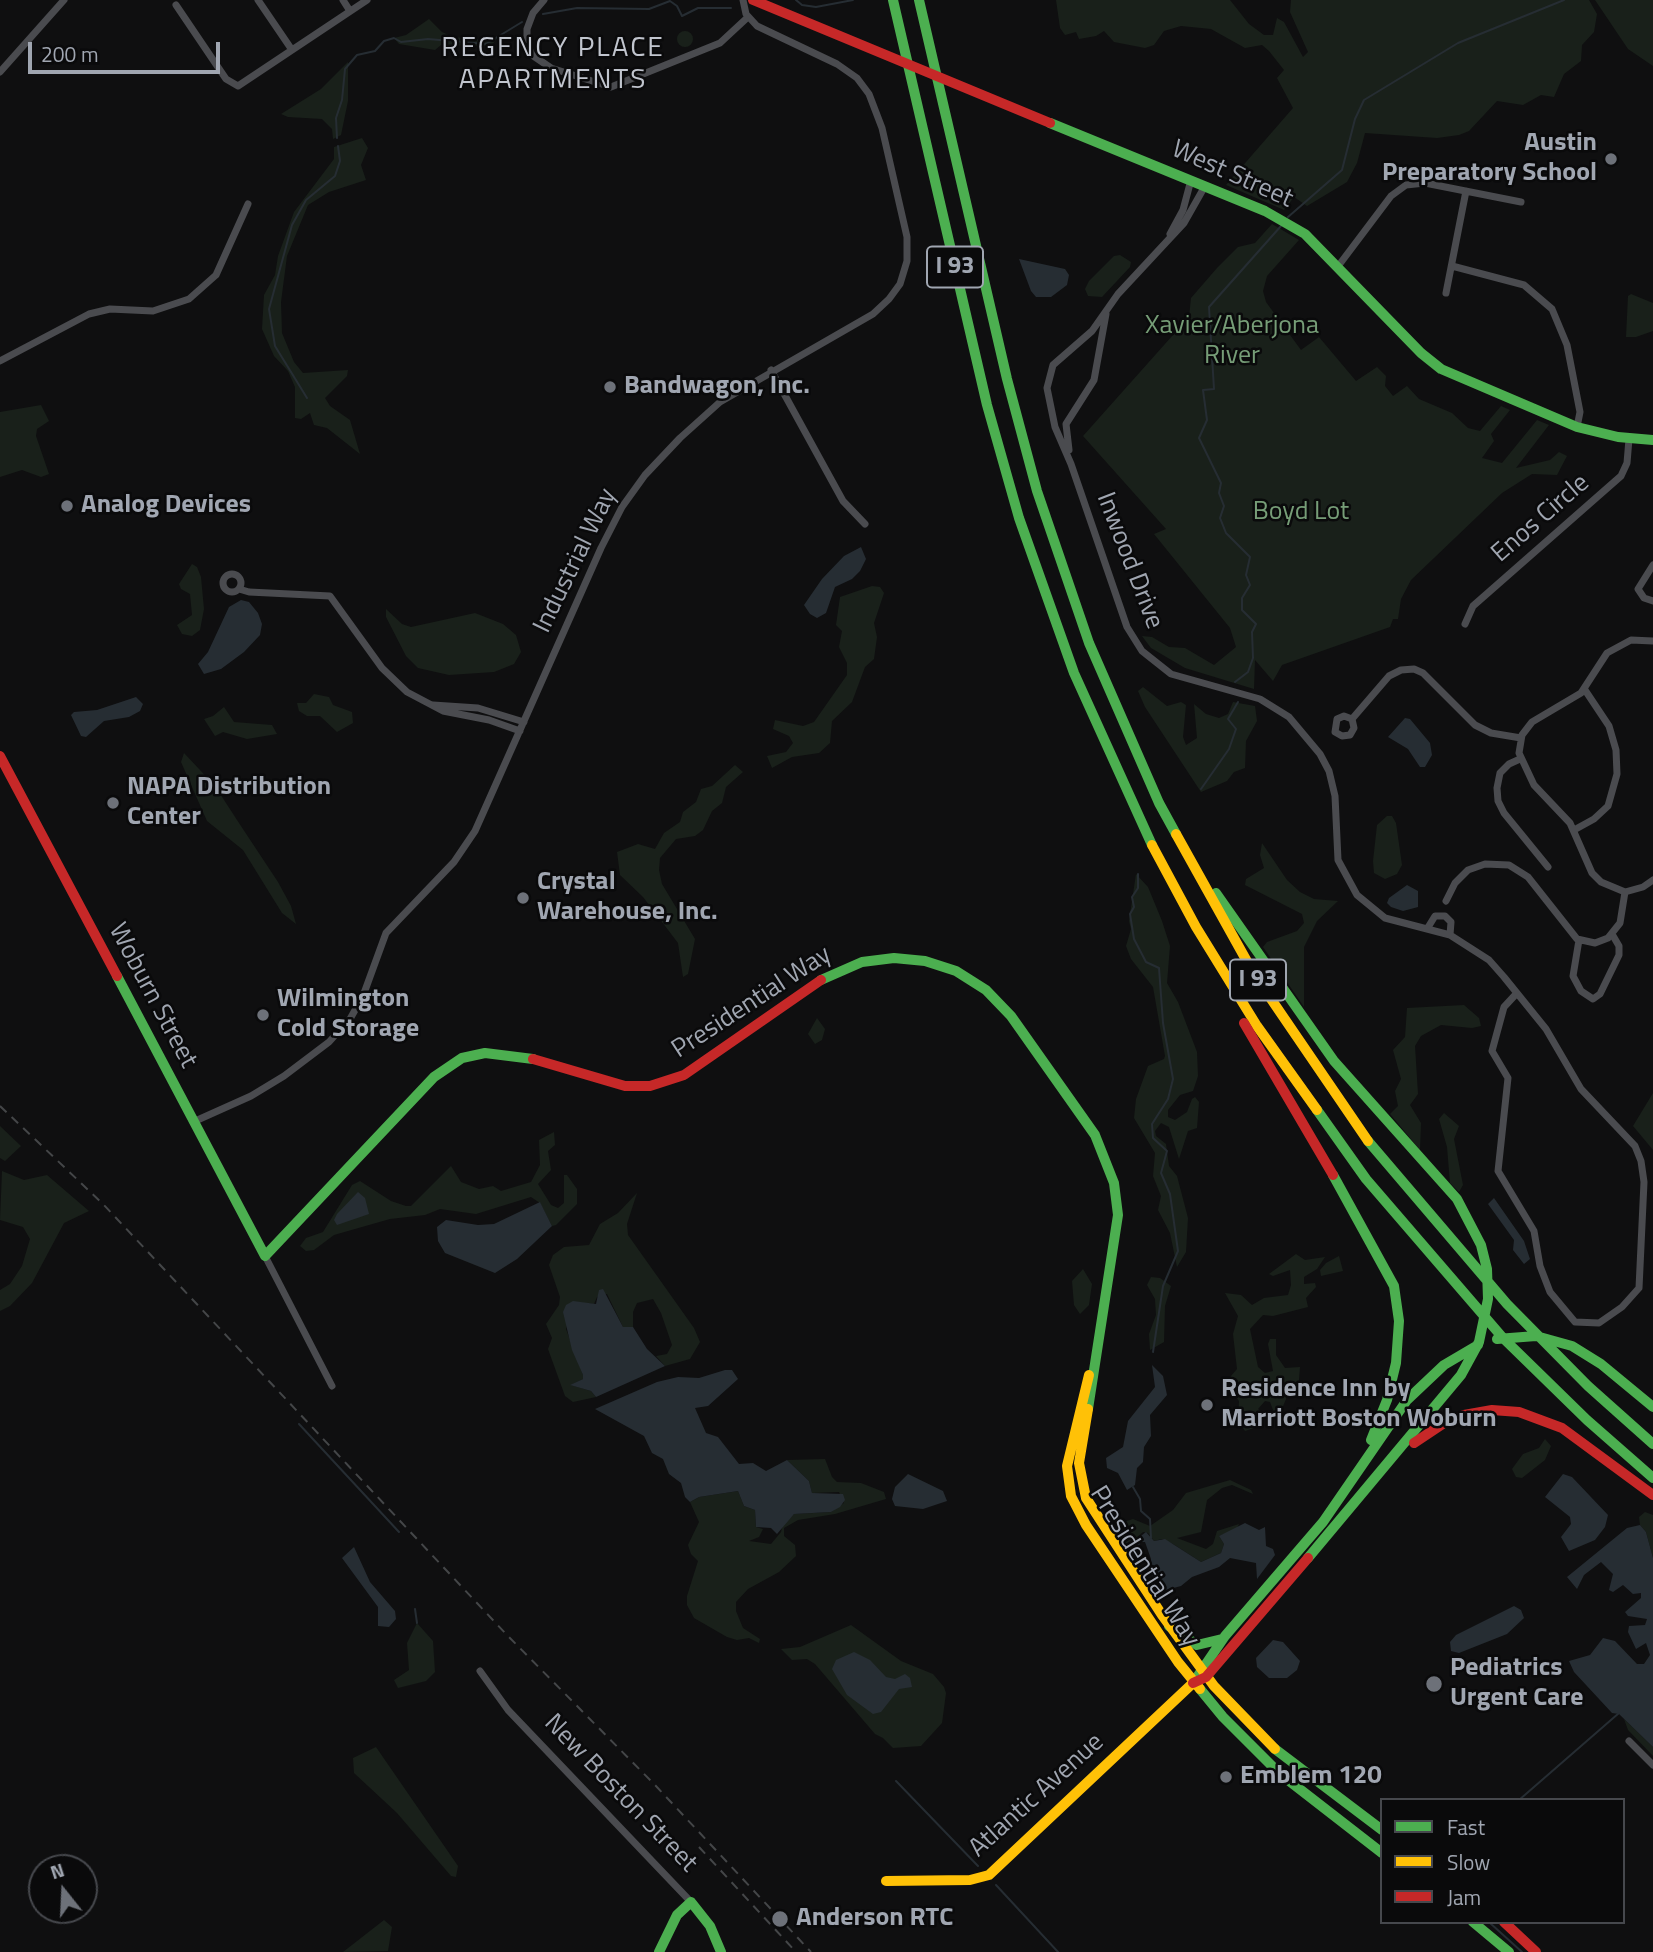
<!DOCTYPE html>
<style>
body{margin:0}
#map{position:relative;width:1653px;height:1952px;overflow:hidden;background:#0f0f10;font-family:"Titillium Web",sans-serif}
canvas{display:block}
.legend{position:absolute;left:1380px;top:1798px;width:245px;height:126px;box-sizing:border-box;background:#0a0a0b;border:2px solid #46484d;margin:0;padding:9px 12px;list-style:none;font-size:21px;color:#a0a6b1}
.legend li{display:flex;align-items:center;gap:14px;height:35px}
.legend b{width:35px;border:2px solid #46484d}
.north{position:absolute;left:28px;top:1854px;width:70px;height:70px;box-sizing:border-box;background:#0a0a0b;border:2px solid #46484d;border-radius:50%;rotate:342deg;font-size:19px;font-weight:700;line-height:28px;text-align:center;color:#a0a6b1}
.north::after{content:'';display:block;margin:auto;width:24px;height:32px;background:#6d7179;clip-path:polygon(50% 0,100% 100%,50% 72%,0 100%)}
.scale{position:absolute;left:28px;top:42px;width:192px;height:32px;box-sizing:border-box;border:4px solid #a0a6b1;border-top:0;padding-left:9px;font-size:21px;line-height:24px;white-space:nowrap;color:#a0a6b1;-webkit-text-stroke:5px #0a0a0b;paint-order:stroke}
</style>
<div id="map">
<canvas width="1653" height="1952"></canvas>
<ul class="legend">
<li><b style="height:9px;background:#4caf50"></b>Fast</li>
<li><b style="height:9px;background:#ffc107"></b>Slow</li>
<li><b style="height:9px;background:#c62828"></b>Jam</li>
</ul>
<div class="north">N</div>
<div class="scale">200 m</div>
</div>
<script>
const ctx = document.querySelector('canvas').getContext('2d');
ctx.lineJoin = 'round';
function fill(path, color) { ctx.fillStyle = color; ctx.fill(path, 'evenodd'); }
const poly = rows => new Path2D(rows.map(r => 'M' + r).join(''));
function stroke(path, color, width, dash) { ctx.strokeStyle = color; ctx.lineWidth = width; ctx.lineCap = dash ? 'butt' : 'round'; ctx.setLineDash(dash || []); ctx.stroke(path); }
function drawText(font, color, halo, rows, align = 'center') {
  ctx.font = font + ' "Titillium Web",sans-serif'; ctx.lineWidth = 5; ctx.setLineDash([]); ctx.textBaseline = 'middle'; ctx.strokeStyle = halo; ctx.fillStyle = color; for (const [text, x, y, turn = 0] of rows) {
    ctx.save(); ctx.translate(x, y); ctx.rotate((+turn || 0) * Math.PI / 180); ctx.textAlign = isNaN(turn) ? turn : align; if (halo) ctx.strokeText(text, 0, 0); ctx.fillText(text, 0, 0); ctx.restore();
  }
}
const green = poly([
 [1056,0,1230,0,1249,24,1264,35,1273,35,1277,18,1284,22,1303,57,1308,52,1290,12,1291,0,1589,0,1597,14,1594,32,1582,45,1581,61,1564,74,1554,97,1541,95,1523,105,1497,101,1469,131,1459,135,1437,138,1365,133,1357,163,1347,182,1307,206,1294,197,1284,210,1226,185,1293,108,1277,78,1284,70,1269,51,1262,45,1245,48,1211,29,1181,26,1164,31,1154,45,1145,48,1114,42,1104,31,1096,36,1079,39,1076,32,1065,35,1060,28],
 [1595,0,1653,0,1653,66,1628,49],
 [429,19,442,32,453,37,486,40,499,36,491,46,441,45,435,50,399,44,394,38,406,35],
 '677 39a8 8 0 1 1 16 0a8 8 0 1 1-16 0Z',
 [348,62,348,101,341,135,333,139,332,129,322,119,288,117,281,114,321,89],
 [362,138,368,148,361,165,366,180,329,192,308,205,287,256,281,302,282,333,294,362,303,373,348,370,347,376,325,398,330,406,350,420,360,454,327,428,314,425,310,413,301,419,295,418,295,387,288,371,274,356,262,329,264,295,275,275,278,256,294,212,334,159,334,147],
 [1272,224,1299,240,1267,276,1263,291,1266,302,1301,350,1319,337,1356,381,1377,367,1386,376,1385,386,1393,396,1407,386,1419,399,1452,413,1468,428,1480,431,1501,406,1510,410,1491,434,1494,441,1482,458,1502,463,1537,420,1549,425,1516,468,1550,460,1559,452,1567,456,1557,475,1532,474,1502,493,1411,580,1401,599,1398,619,1393,619,1390,627,1282,665,1273,681,1255,660,1254,689,1185,668,1151,648,1142,636,1152,637,1169,647,1185,648,1214,665,1236,647,1230,628,1154,534,1166,529,1083,436,1189,317,1191,298,1217,268,1238,247,1255,243],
 [1120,255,1131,262,1130,267,1102,297,1088,296,1085,289,1089,281,1114,256],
 [1631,294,1653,303,1653,331,1636,337,1626,337,1628,296],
 [41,405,49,421,37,429,36,436,49,474,41,477,22,470,0,477,0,412],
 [192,564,197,567,201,577,204,609,200,630,192,636,182,634,177,625,192,615,190,594,181,589,179,584],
 [872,586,880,587,884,593,874,623,877,637,874,659,865,667,852,702,832,721,830,743,819,753,792,757,772,768,767,756,786,752,793,743,789,736,773,729,775,720,803,726,814,722,847,675,847,663,839,647,842,631,836,625,840,597],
 [386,609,402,624,411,627,475,613,503,624,516,635,521,652,514,664,494,672,449,675,418,668,406,656,386,617],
 [1143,687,1167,706,1181,702,1186,705,1183,737,1186,745,1197,738,1194,704,1206,714,1219,718,1228,714,1233,702,1255,706,1257,721,1246,741,1245,768,1234,772,1227,781,1201,792,1145,707,1138,691],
 [314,694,329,697,333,705,352,712,353,723,337,732,320,716,307,716,299,711,297,703,306,703],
 [224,707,234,722,272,725,277,734,247,739,223,732,215,736,204,719,213,716],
 [184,753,215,786,237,820,278,882,291,906,296,924,282,913,243,850,207,821,181,762],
 [735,765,743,772,726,787,722,803,712,811,703,830,695,836,676,839,660,858,659,870,662,884,695,939,688,974,683,977,678,943,643,897,620,875,617,852,638,844,655,849,664,833,680,822,683,812,696,802,701,789,712,786],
 [1387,816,1392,816,1396,823,1402,865,1397,874,1385,879,1374,873,1373,861,1377,825],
 [1262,843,1287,880,1300,892,1314,899,1338,901,1317,921,1304,947,1304,1007,1263,947,1267,942,1297,931,1304,923,1302,914,1245,885,1246,879,1264,868,1260,855],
 [1136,874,1148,887,1162,921,1170,946,1167,983,1178,1002,1197,1052,1198,1076,1193,1091,1180,1095,1168,1110,1168,1117,1175,1120,1187,1112,1192,1099,1195,1097,1199,1102,1197,1128,1188,1131,1179,1159,1169,1127,1161,1123,1155,1131,1156,1136,1166,1144,1169,1166,1177,1176,1188,1218,1186,1252,1177,1267,1170,1233,1158,1210,1161,1196,1153,1176,1155,1153,1134,1118,1136,1099,1148,1066,1164,1059,1165,1056,1153,987,1131,959,1126,946,1131,929,1129,921],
 [1464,1005,1479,1018,1481,1026,1472,1028,1441,1025,1421,1036,1415,1046,1418,1094,1410,1105,1421,1123,1420,1150,1390,1114,1398,1106,1395,1091,1401,1079,1393,1050,1405,1037,1407,1008],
 [817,1018,825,1029,822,1040,815,1044,808,1034],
 [1653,1093,1653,1150,1633,1126],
 [1444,1113,1459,1126,1454,1139,1463,1185,1459,1192,1450,1183,1447,1147,1439,1119],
 [0,1126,21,1146,5,1161,0,1158],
 [554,1132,555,1145,548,1151,551,1170,538,1184,551,1205,558,1208,564,1203,564,1175,567,1175,577,1189,577,1204,556,1225,552,1226,540,1203,531,1197,476,1214,440,1209,425,1215,390,1219,334,1235,314,1250,306,1251,300,1246,306,1238,323,1232,352,1185,360,1181,391,1201,406,1206,411,1206,451,1166,461,1182,479,1189,493,1186,501,1191,531,1182,540,1165,539,1140],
 [2,1171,24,1180,47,1175,89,1211,64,1223,32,1283,10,1306,0,1311,0,1290,10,1284,22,1266,30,1239,23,1227,0,1220],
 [637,1193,627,1224,628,1235,694,1328,700,1342,690,1359,665,1366,656,1356,667,1354,672,1345,661,1313,653,1299,637,1303,633,1312,633,1327,623,1327,607,1294,597,1297,594,1304,573,1302,566,1329,583,1375,583,1379,571,1385,591,1391,596,1397,573,1402,565,1396,548,1349,552,1338,546,1324,559,1305,560,1297,549,1265,553,1255,564,1247,589,1245,600,1224,618,1213],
 [1296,1254,1305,1260,1325,1257,1317,1269,1304,1277,1304,1284,1315,1283,1316,1287,1306,1298,1308,1307,1273,1316,1263,1315,1250,1329,1258,1367,1265,1373,1273,1371,1268,1344,1270,1339,1276,1339,1276,1355,1285,1368,1300,1367,1299,1380,1305,1389,1289,1392,1281,1411,1275,1415,1270,1402,1265,1401,1258,1409,1266,1415,1254,1428,1245,1431,1238,1421,1239,1401,1225,1383,1237,1369,1233,1334,1238,1316,1225,1293,1241,1295,1252,1305,1264,1298,1288,1295,1291,1285,1290,1270,1273,1276,1269,1274],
 [1339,1256,1343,1271,1321,1276,1320,1270,1326,1263],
 [1083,1269,1092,1284,1089,1305,1080,1314,1074,1305,1072,1281],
 [1151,1277,1160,1278,1171,1286,1165,1306,1164,1342,1150,1350,1149,1334,1156,1315,1155,1299,1147,1285],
 [1545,1439,1551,1446,1545,1460,1522,1478,1516,1477,1512,1469,1523,1454,1539,1448],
 [825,1459,832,1477,837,1482,861,1483,884,1492,886,1499,835,1514,798,1520,784,1528,784,1536,795,1545,796,1556,779,1572,748,1589,736,1602,736,1611,743,1628,760,1639,759,1643,749,1638,737,1640,727,1637,694,1618,687,1605,687,1596,698,1561,691,1554,688,1545,699,1522,690,1502,699,1497,738,1491,744,1506,755,1510,756,1527,763,1529,759,1537,749,1541,771,1544,781,1532,783,1524,794,1514,831,1512,844,1503,839,1492,812,1493,809,1481,787,1460],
 [1230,1480,1251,1490,1253,1494,1232,1485,1222,1488,1207,1500,1201,1532,1177,1538,1206,1549,1213,1544,1217,1531,1239,1524,1236,1530,1219,1536,1224,1544,1221,1553,1201,1562,1173,1544,1162,1539,1154,1541,1148,1533,1143,1532,1127,1546,1114,1525,1133,1519,1150,1526,1173,1510,1186,1493],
 [1645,1512,1653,1515,1653,1558,1646,1532,1640,1525,1639,1517],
 [417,1623,433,1641,435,1672,426,1681,398,1688,394,1680,409,1670,407,1643],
 [851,1625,901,1661,933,1674,944,1687,946,1693,942,1723,921,1746,893,1748,883,1738,875,1734,815,1664,807,1659,792,1660,781,1649,800,1647],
 [1624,1719,1653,1747,1653,1756,1628,1730],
 [376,1747,458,1866,456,1877,451,1876,397,1813,354,1773,353,1758],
 [384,1920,392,1927,388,1951,343,1952]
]);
const water = poly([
 [1019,259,1065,269,1069,275,1067,285,1051,297,1036,297,1031,291],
 [861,547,866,559,860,571,852,579,835,587,826,613,817,618,810,614,804,605,822,579,844,556],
 [241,600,249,602,258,613,262,624,260,635,244,652,221,669,204,674,198,664,208,652,229,607],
 [136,697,143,704,140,711,129,717,104,721,86,737,81,736,71,715,74,712,97,710],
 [1405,718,1410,719,1430,743,1432,755,1425,767,1420,767,1408,749,1388,737],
 [1407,885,1418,891,1418,907,1403,911,1391,907,1387,903,1389,898],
 [358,1192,365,1198,369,1214,337,1225,334,1220,337,1214],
 [1494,1198,1524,1241,1530,1259,1524,1264,1513,1250,1514,1240,1488,1204],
 [540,1202,552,1226,517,1259,495,1273,445,1253,438,1241,437,1227,446,1220,478,1225,494,1224],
 [603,1289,623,1327,633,1327,647,1349,665,1366,596,1397,591,1391,570,1385,583,1379,583,1375,572,1350,563,1312,566,1305,573,1301,596,1304,599,1290],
 [1152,1365,1163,1376,1167,1395,1150,1415,1151,1436,1144,1447,1143,1462,1137,1468,1135,1485,1127,1490,1118,1473,1107,1468,1106,1458,1123,1447,1128,1421,1155,1387],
 [725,1370,732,1370,738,1379,708,1406,695,1408,706,1433,718,1437,739,1464,753,1463,766,1471,787,1460,809,1481,812,1493,843,1494,845,1500,840,1507,831,1512,794,1514,777,1534,771,1528,756,1527,755,1510,744,1506,738,1491,699,1497,690,1502,685,1497,681,1483,669,1474,663,1459,652,1453,644,1436,595,1409,657,1382,678,1377,699,1378],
 [908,1474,943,1491,947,1501,923,1509,895,1506,892,1499,895,1487],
 [1563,1474,1572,1477,1608,1515,1605,1527,1595,1540,1569,1551,1561,1537,1571,1524,1570,1517,1545,1497],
 [1245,1523,1259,1530,1265,1527,1266,1546,1273,1549,1275,1555,1257,1579,1256,1563,1230,1558,1219,1567,1192,1577,1181,1586,1162,1591,1151,1574,1151,1559,1145,1542,1140,1542,1138,1552,1132,1554,1128,1546,1146,1532,1154,1541,1165,1539,1201,1562,1221,1553,1224,1544,1219,1536],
 [1640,1525,1646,1532,1653,1558,1653,1747,1619,1714,1612,1713,1574,1672,1569,1661,1590,1655,1603,1638,1615,1641,1637,1664,1644,1664,1650,1655,1646,1643,1636,1649,1628,1632,1629,1626,1645,1625,1647,1619,1628,1616,1625,1612,1641,1598,1641,1593,1633,1594,1623,1585,1613,1592,1609,1590,1613,1574,1601,1562,1584,1575,1577,1589,1567,1577,1627,1528],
 [354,1547,370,1582,395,1611,396,1619,389,1627,378,1626,378,1607,342,1558],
 [1514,1606,1521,1610,1524,1618,1507,1634,1459,1653,1451,1651,1450,1642,1456,1635],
 [1273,1640,1283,1642,1300,1661,1297,1670,1287,1678,1269,1678,1257,1667,1256,1658],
 [854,1652,870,1660,886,1677,895,1679,905,1674,910,1678,912,1687,899,1689,881,1712,873,1714,847,1695,832,1669,836,1660]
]);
const stream = poly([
 [796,0,802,5,816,7,853,0],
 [543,14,577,8,649,9,670,1,677,6,682,16,698,8,731,8],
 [337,138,336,118,342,100,345,69,357,55,375,51,384,41,394,38,401,42,428,39,486,44,522,22],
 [1288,217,1342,170,1355,119,1364,100,1458,43,1564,0],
 [307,398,275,346,269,309,292,225,306,200,335,176,340,161,338,146],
 [1235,682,1248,672,1253,658,1252,632,1256,624,1242,610,1242,598,1250,585,1246,575,1250,557,1226,533,1220,518,1224,506,1219,493,1221,483,1199,438,1207,420,1203,390,1214,389,1209,307,1281,226],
 [1201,789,1229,749,1236,729,1228,719,1238,702],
 [1138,874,1138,888,1132,897,1134,907,1130,914,1134,939,1146,962,1159,968,1163,1023,1173,1079,1168,1099,1152,1124,1153,1138,1167,1151,1161,1173,1170,1194,1178,1251,1163,1286,1153,1352],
 [299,1424,399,1532],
 [1133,1487,1140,1499,1141,1511,1150,1519,1151,1538],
 [415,1609,417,1623],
 [896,1781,978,1866],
 [1519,1800,1619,1713],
 [996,1885,1058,1952],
 [1490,1923,1522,1952]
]);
const street = poly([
 [258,0,292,50],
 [343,0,350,11],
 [544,0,533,13,527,29,527,43,532,55,551,68,611,87,720,43,748,17],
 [176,5,226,79,238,86,367,0],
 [0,72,64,0],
 [1205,186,1184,223,1118,294,1092,331,1053,365,1047,388,1055,427,1071,464,1127,627,1142,651,1171,674,1260,699,1289,717,1320,754,1329,771,1335,796,1338,860,1357,895,1385,918,1450,935,1489,960,1504,977,1546,1029,1581,1089,1635,1146,1641,1161,1644,1182,1639,1288,1622,1307,1599,1323,1575,1322,1550,1292,1540,1266,1534,1231,1498,1171,1508,1078,1492,1051,1504,1007,1517,993],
 [1170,234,1183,210,1191,180],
 [1339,265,1391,196,1406,185,1425,183,1521,202],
 [1452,266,1524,285,1552,309,1567,345,1580,412,1577,427],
 [1446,293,1466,191],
 [0,361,89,314,110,309,153,311,189,299,216,275,248,204],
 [771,370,843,501,865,524],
 [1069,450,1066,424,1094,380,1106,314],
 [1653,565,1638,589,1644,598,1653,601],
 '223 583a9 9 0 1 1 18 0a9 9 0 1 1-18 0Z',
 [239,589,249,592,330,596,382,668,407,692,443,711,489,720,520,731],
 [1465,624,1473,606,1621,476,1627,463,1629,439],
 [1653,641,1631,640,1607,653,1581,693,1532,722,1522,735,1519,753,1534,785,1570,823,1592,873,1601,882,1625,892,1643,887,1653,880],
 [433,705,478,708,524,722],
 [1352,719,1354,728,1350,735,1342,736,1335,732,1337,719,1344,716,1352,719,1389,676,1401,670,1414,669,1423,673,1475,725,1491,733,1521,738],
 [1520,759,1509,764,1500,773,1497,788,1498,801,1504,813,1548,867],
 [1574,830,1594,819,1608,806,1617,774,1616,750,1609,726,1585,690],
 [1446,901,1455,883,1468,870,1485,864,1509,865,1528,877,1577,939,1595,943,1608,938,1620,923,1625,892],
 [1427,929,1435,916,1445,916,1451,922,1450,935],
 [1579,940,1573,976,1581,991,1593,999,1600,994,1619,955,1619,946,1612,934],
 [193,1122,251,1096,284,1076,329,1042,350,1019,363,996,386,933,454,862,475,831,601,548,622,507,645,475,680,438,720,402,873,314,889,299,900,284,907,261,907,237,882,128,869,94,857,78,837,64,757,26,746,14,743,0],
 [265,1256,332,1386],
 [480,1671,508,1710,691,1902],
 [1629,1741,1653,1765]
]);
const fast = poly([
 [893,0,987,405,1019,518,1074,673,1152,845],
 [919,0,1007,379,1037,491,1089,643,1159,803,1176,834],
 [1050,123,1265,211,1305,234,1421,353,1441,369,1577,427,1618,437,1653,440],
 [1216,893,1334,1061,1457,1199,1481,1245,1487,1269,1488,1299,1479,1342,1461,1375,1308,1558],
 [117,976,265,1256,434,1077,462,1058,485,1053,533,1059],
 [821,980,862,962,894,958,925,961,956,971,986,990,1011,1016,1095,1135,1114,1183,1118,1215,1088,1409],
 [1317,1110,1366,1179,1503,1338,1587,1420,1653,1478],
 [1368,1141,1507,1304,1588,1386,1653,1444],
 [1333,1175,1394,1286,1399,1321,1396,1363,1387,1400,1371,1440],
 [1497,1339,1536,1336,1572,1346,1601,1364,1653,1407],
 [1169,1626,1197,1645,1222,1639],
 [1193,1683,1225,1636,1323,1522,1407,1400,1444,1365,1478,1345],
 [1200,1689,1223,1717,1279,1773,1382,1853],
 [1275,1749,1382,1830],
 [1473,1922,1509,1952],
 [659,1952,677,1915,691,1902,710,1926,721,1952]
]);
const slow = poly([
 [1176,834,1254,974,1368,1141],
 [1152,845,1196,927,1257,1026,1317,1110],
 [1089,1375,1067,1466,1071,1496,1086,1525,1178,1662,1200,1689],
 [1088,1409,1079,1463,1086,1498,1162,1615,1214,1686,1275,1749],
 [886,1881,970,1880,989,1875,1193,1683]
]);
const jam = poly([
 [753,0,1050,123],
 [0,756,117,976],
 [1244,1023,1333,1175],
 [533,1059,625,1086,650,1086,684,1075,821,980],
 [1414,1443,1444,1423,1464,1415,1492,1410,1519,1412,1562,1428,1653,1495],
 [1193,1683,1206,1677,1308,1558],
 [1504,1922,1536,1952]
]);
const rail = poly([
 [0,1106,103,1204,506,1634,655,1785,811,1952],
 [699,1847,796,1952]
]);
const markers = [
 [1611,159,7,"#6d7179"],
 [610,387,7,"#6d7179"],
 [67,506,7,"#6d7179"],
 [113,803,7,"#6d7179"],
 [523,898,7,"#6d7179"],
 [263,1015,7,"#6d7179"],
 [1207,1405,7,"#6d7179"],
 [1434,1684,9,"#6d7179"],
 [1226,1777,7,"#6d7179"],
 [780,1919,9,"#6d7179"]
];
const shields = [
 [955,267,56],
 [1258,980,56]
];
const shieldNames = [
 ["I 93",955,267],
 ["I 93",1258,980]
];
const poiNames = [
 ["Austin",1597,144,"right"],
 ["Preparatory School",1597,174,"right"],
 ["Bandwagon, Inc.",624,387],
 ["Analog Devices",81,506],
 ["NAPA Distribution",127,788],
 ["Center",127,818],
 ["Crystal",537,883],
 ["Warehouse, Inc.",537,913],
 ["Wilmington",277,1000],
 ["Cold Storage",277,1030],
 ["Residence Inn by",1221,1390],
 ["Marriott Boston Woburn",1221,1420],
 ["Pediatrics",1450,1669],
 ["Urgent Care",1450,1699],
 ["Emblem 120",1240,1777],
 ["Anderson RTC",796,1919]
];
const streetNames = [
 ["West Street",1232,175,24],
 ["Enos Circle",1541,519,-41],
 ["Industrial Way",576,561,-64],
 ["Inwood Drive",1129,561,69],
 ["Woburn Street",152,996,62],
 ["Presidential Way",752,1003,-33],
 ["Presidential Way",1144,1567,58],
 ["New Boston Street",620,1794,46],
 ["Atlantic Avenue",1037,1796,-42]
];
const parkNames = [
 ["Xavier/Aberjona",1232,327],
 ["River",1232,357],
 ["Boyd Lot",1301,513]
];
const neighbourhoodNames = [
 ["REGENCY PLACE",553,49],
 ["APARTMENTS",553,81]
];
fill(green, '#19201a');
fill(water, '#262d33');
stroke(stream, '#262d33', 2);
stroke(street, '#4a4b4f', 7);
stroke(fast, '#4caf50', 10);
stroke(slow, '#ffc107', 10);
stroke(jam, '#c62828', 10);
stroke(rail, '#444648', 2, [9, 7]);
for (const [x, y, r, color] of markers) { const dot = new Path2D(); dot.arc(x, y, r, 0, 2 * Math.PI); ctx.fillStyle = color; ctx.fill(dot); stroke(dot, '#0a0a0b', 2.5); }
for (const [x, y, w] of shields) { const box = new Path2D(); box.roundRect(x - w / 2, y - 20.5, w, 41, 5); ctx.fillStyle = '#0a0a0b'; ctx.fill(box); stroke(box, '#a0a6b1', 2); }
drawText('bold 24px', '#a0a6b1', null, shieldNames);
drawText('bold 26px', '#a0a6b1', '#0a0a0b', poiNames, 'left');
drawText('26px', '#a0a6b1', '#0a0a0b', streetNames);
drawText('26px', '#769d77', '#0a0a0b', parkNames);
ctx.letterSpacing = '2px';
drawText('28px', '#c1c5ce', '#0a0a0b', neighbourhoodNames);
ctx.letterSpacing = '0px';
</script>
